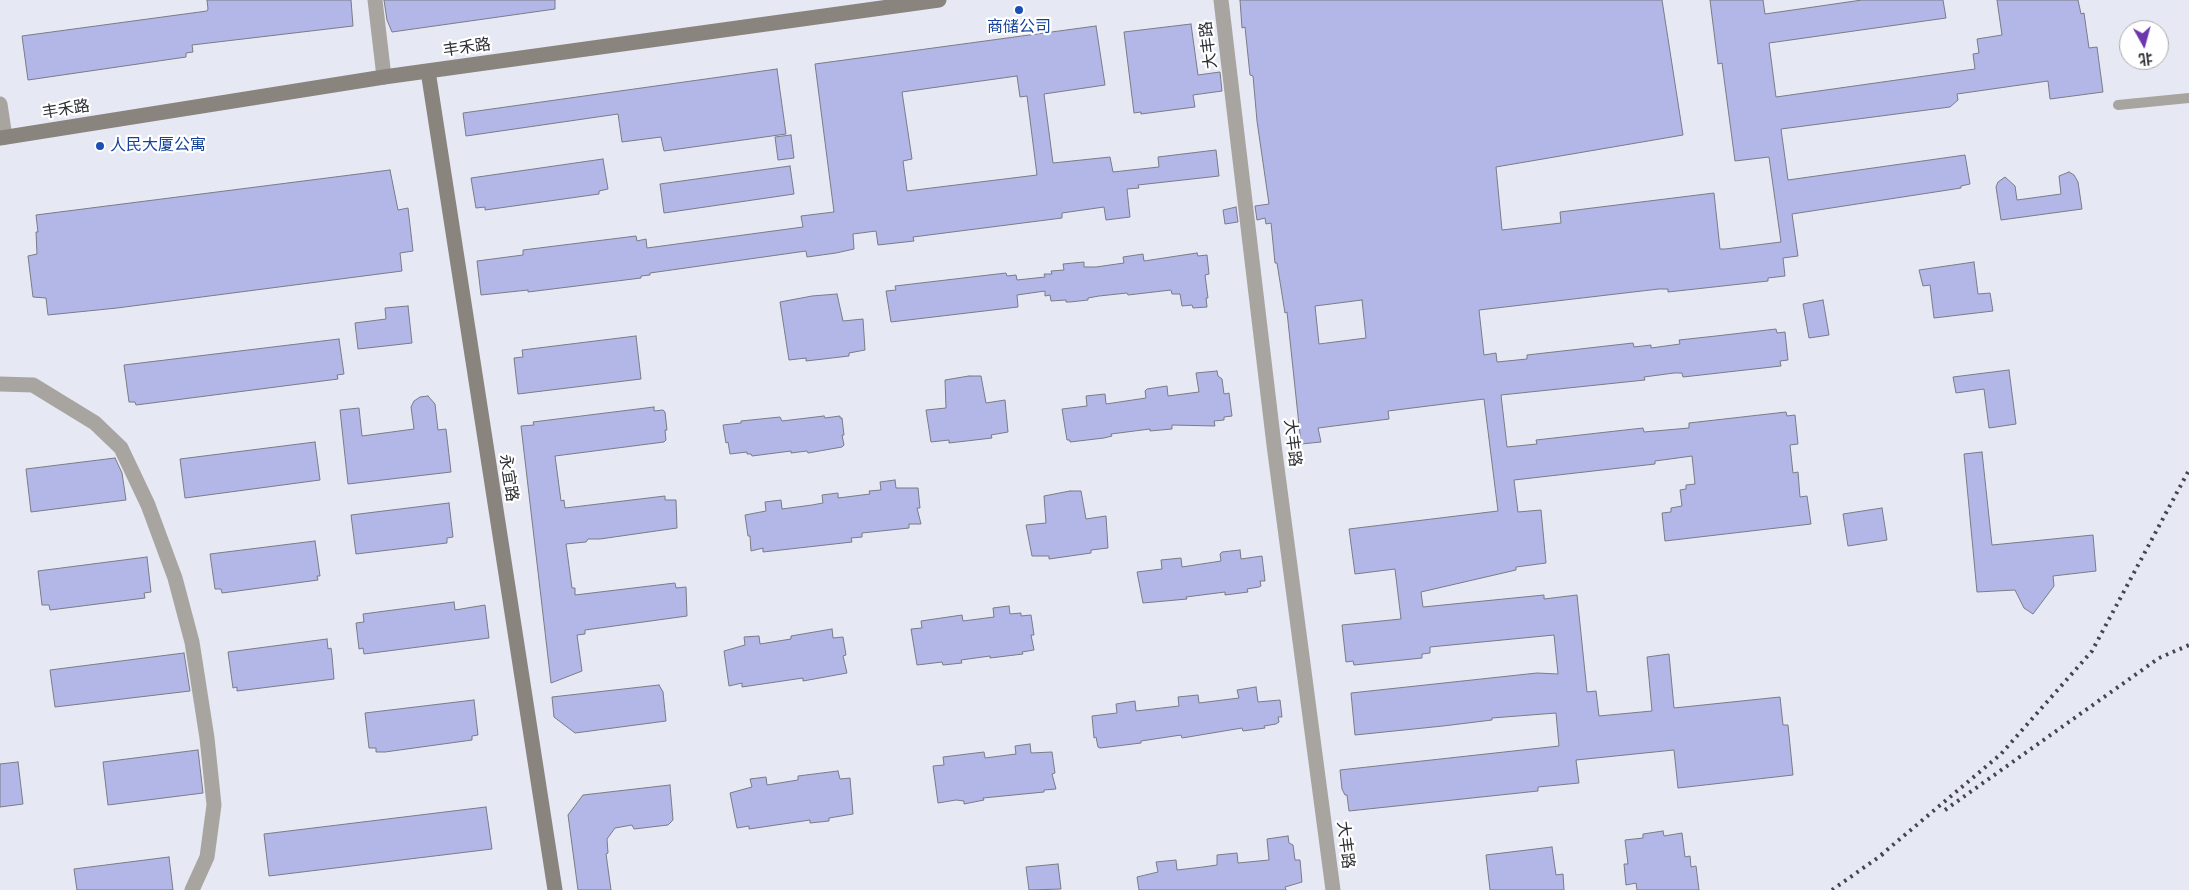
<!DOCTYPE html>
<meta charset="utf-8">
<style>
body{margin:0}
#map{position:relative;width:2189px;height:890px;overflow:hidden;background:#e6e8f4;font-family:Arial,"Noto Sans SC",sans-serif}
canvas{display:block}
.north{position:absolute;left:2119px;top:20px;width:50px;height:50px;box-sizing:border-box;background:#fff;border:1px solid #ababad;border-radius:50%;rotate:173deg;font-size:14px;font-weight:700;line-height:20px;text-align:center;color:#2c2d32}
.north::after{content:'';display:block;margin:auto;width:18px;height:22px;background:#6c37ae;clip-path:polygon(50% 0,100% 100%,50% 72%,0 100%)}
</style>
<div id="map">
<canvas width="2189" height="890"></canvas>
<div class="north">北</div>
</div>
<script>
const ctx = document.querySelector('canvas').getContext('2d');
ctx.lineJoin = 'round';
function fill(path, color) { ctx.fillStyle = color; ctx.fill(path, 'evenodd'); }
const poly = rows => new Path2D(rows.map(r => 'M' + r).join(''));
function stroke(path, color, width, dash) { ctx.strokeStyle = color; ctx.lineWidth = width; ctx.lineCap = dash ? 'butt' : 'round'; ctx.setLineDash(dash || []); ctx.stroke(path); }
function drawText(font, color, halo, rows, align = 'center') {
  ctx.font = font + ' Arial,"Noto Sans SC",sans-serif'; ctx.lineWidth = 4.5; ctx.setLineDash([]); ctx.textBaseline = 'middle'; ctx.strokeStyle = halo; ctx.fillStyle = color; for (const [text, x, y, turn = 0] of rows) {
    ctx.save(); ctx.translate(x, y); ctx.rotate((+turn || 0) * Math.PI / 180); ctx.textAlign = isNaN(turn) ? turn : align; if (halo) ctx.strokeText(text, 0, 0); ctx.fillText(text, 0, 0); ctx.restore();
  }
}
const building = poly([
 [207,0,351,0,353,26,192,45,193,52,186,53,186,57,28,80,22,36,207,11,208,9,207,0],
 [384,0,555,0,555,9,392,32,387,20,384,0],
 [1240,0,1662,0,1683,135,1496,167,1502,230,1561,223,1560,212,1714,193,1720,249,1725,249,1781,242,1769,157,1735,161,1722,63,1718,64,1710,0,1763,0,1765,14,1862,0,1943,0,1946,18,1769,43,1776,97,1975,69,1973,54,1979,53,1977,39,2002,35,1997,0,2078,0,2081,14,2084,13,2089,48,2097,47,2103,92,2050,99,2048,81,1957,94,1958,100,1950,107,1781,129,1788,180,1965,155,1970,184,1961,186,1961,188,1792,214,1798,256,1783,258,1785,276,1768,278,1768,281,1668,292,1668,289,1659,289,1479,310,1484,355,1496,353,1497,362,1527,359,1527,355,1633,343,1634,347,1651,345,1651,348,1680,344,1679,340,1716,336,1776,329,1777,333,1785,332,1788,360,1780,361,1781,366,1683,377,1682,373,1674,373,1644,377,1645,380,1501,395,1507,447,1537,444,1536,440,1643,428,1644,432,1689,428,1689,423,1786,412,1787,416,1795,415,1798,444,1790,445,1793,473,1798,472,1800,497,1807,496,1811,524,1665,541,1662,513,1671,512,1671,508,1682,506,1680,490,1686,489,1686,485,1695,484,1692,456,1655,461,1655,464,1514,480,1518,512,1541,510,1546,563,1516,567,1516,570,1421,592,1423,607,1544,595,1544,599,1577,595,1587,692,1596,691,1599,716,1652,711,1647,657,1669,654,1674,708,1780,697,1783,725,1788,725,1793,775,1678,788,1674,750,1576,760,1579,783,1538,787,1538,791,1349,811,1347,795,1345,795,1342,789,1340,770,1559,746,1556,713,1492,718,1492,720,1443,726,1355,735,1351,693,1537,673,1558,674,1554,635,1430,647,1430,653,1422,654,1422,658,1354,665,1353,661,1346,662,1342,625,1401,619,1395,569,1355,574,1349,529,1498,511,1484,399,1388,411,1389,419,1318,428,1321,442,1301,444,1287,312,1285,313,1277,263,1275,263,1271,223,1266,224,1265,218,1257,220,1255,206,1269,204,1257,121,1253,76,1250,75,1245,27,1242,28,1240,0],
 [1362,300,1366,338,1319,344,1315,306,1362,300],
 [1191,24,1198,75,1220,72,1222,91,1193,95,1195,107,1141,114,1141,112,1134,113,1124,32,1191,24],
 [1096,26,1105,85,1044,94,1053,163,1110,157,1113,172,1159,167,1158,157,1216,150,1219,176,1138,185,1139,188,1127,189,1130,217,1106,220,1104,207,1062,213,1062,218,913,237,914,241,878,245,876,231,853,234,854,249,836,253,807,257,806,251,650,273,650,275,641,276,641,278,528,292,528,290,481,295,477,261,523,255,523,250,636,236,637,241,646,239,647,248,803,227,801,216,834,212,815,64,1096,26],
 [1017,76,1020,97,1027,96,1037,175,907,191,903,161,912,159,902,92,1017,76],
 [777,69,786,134,664,151,661,137,622,142,618,114,466,136,463,113,777,69],
 [791,135,794,158,778,160,775,137,791,135],
 [603,159,608,189,599,191,599,194,485,210,485,207,476,208,471,178,603,159],
 [790,166,794,194,664,213,660,184,790,166],
 [390,170,398,210,408,208,413,251,400,253,402,271,117,308,48,315,46,298,33,297,28,256,37,254,36,232,38,232,36,215,390,170],
 [2069,172,2074,175,2078,182,2082,209,2001,220,1996,187,1998,182,2005,177,2015,186,2017,200,2061,194,2059,176,2069,172],
 [1236,207,1238,222,1225,224,1223,210,1236,207],
 [1197,253,1198,256,1207,255,1209,274,1205,275,1208,298,1206,298,1207,307,1193,308,1192,305,1182,306,1180,294,1172,294,1171,290,1128,295,1127,293,1099,296,1088,298,1088,300,1070,302,1066,302,1066,300,1051,301,1050,295,1045,296,1045,291,1017,295,1018,307,891,322,886,291,896,290,895,286,1006,273,1007,276,1016,275,1017,280,1045,277,1044,274,1052,274,1051,271,1064,270,1063,264,1084,262,1084,267,1096,267,1124,263,1123,257,1143,254,1144,261,1197,253],
 [1974,262,1978,294,1990,293,1993,311,1934,318,1930,285,1923,286,1919,270,1974,262],
 [837,294,843,321,863,319,865,350,849,353,849,356,806,361,806,358,789,360,780,302,812,296,837,294],
 [1823,300,1829,335,1809,338,1803,304,1823,300],
 [408,306,412,343,358,349,355,323,386,319,385,308,408,306],
 [636,336,641,379,518,394,514,358,523,357,522,350,636,336],
 [339,339,344,374,337,375,338,379,136,405,135,402,129,402,124,365,339,339],
 [2009,370,2016,424,1989,428,1984,389,1956,393,1953,377,2009,370],
 [1217,371,1218,376,1222,379,1224,394,1229,393,1232,416,1224,417,1224,420,1214,421,1215,426,1172,425,1172,429,1150,431,1150,429,1111,434,1112,436,1104,438,1070,442,1070,440,1067,440,1062,409,1087,406,1086,396,1105,394,1106,404,1146,398,1145,391,1147,389,1167,386,1168,396,1199,392,1196,373,1217,371],
 [969,376,981,376,986,403,1005,400,1008,432,991,435,992,438,949,443,949,440,931,442,926,410,946,408,945,380,969,376],
 [428,396,435,404,438,430,446,429,451,472,348,484,340,410,359,408,362,436,414,429,411,407,414,401,420,397,428,396],
 [654,407,654,411,663,410,665,412,667,430,665,430,666,440,664,442,555,456,561,501,564,500,565,508,665,496,665,500,676,500,677,528,600,539,588,539,586,542,566,544,572,588,575,588,575,595,675,583,676,588,686,587,687,616,585,630,585,634,577,635,582,671,551,683,521,426,534,425,533,422,654,407],
 [824,416,825,418,840,416,840,418,842,418,844,435,842,435,844,445,842,447,808,453,807,451,791,453,791,451,752,456,751,454,747,454,747,452,730,454,728,442,726,443,723,425,741,423,741,421,780,417,782,421,824,416],
 [315,442,320,480,185,498,180,459,315,442],
 [1982,452,1992,545,2093,535,2096,571,2053,576,2054,586,2033,614,2024,608,2015,590,1977,592,1964,454,1982,452],
 [115,458,122,473,126,500,31,512,26,469,115,458],
 [895,480,896,488,918,488,920,508,917,508,921,524,909,524,909,528,862,533,862,537,851,538,852,542,763,552,763,548,751,551,750,536,748,536,745,515,766,511,765,502,781,500,782,509,812,505,823,503,822,495,838,493,838,498,870,494,869,491,881,490,880,482,895,480],
 [1070,491,1081,491,1086,519,1106,516,1108,548,1091,550,1091,553,1049,559,1049,556,1032,556,1026,525,1046,523,1044,496,1070,491],
 [449,503,453,537,447,538,447,543,356,554,351,515,449,503],
 [1882,508,1887,540,1848,546,1843,514,1882,508],
 [315,541,320,576,317,576,318,580,230,592,222,593,221,589,215,589,210,554,315,541],
 [1240,550,1241,559,1262,556,1265,581,1260,581,1261,586,1259,587,1247,589,1248,592,1225,595,1225,592,1186,597,1187,599,1143,603,1137,572,1162,569,1161,560,1181,558,1182,567,1221,561,1220,554,1222,552,1240,550],
 [147,557,151,592,144,593,145,598,50,610,49,605,42,605,38,571,147,557],
 [454,602,455,610,485,605,489,638,364,654,363,648,359,649,356,623,364,622,363,614,454,602],
 [1009,606,1010,614,1021,613,1021,616,1031,615,1034,635,1031,635,1034,650,1022,652,1023,654,990,658,990,656,961,660,962,663,943,665,942,662,917,665,911,629,922,628,921,621,962,615,963,621,994,617,993,608,1009,606],
 [832,629,833,638,843,637,846,655,843,656,847,673,803,681,803,678,742,687,742,683,729,686,724,651,745,645,744,637,759,636,760,644,791,639,791,636,832,629],
 [327,639,328,649,331,648,332,655,334,679,237,691,237,687,233,688,228,652,327,639],
 [184,653,190,691,55,707,50,670,184,653],
 [659,685,663,692,666,721,575,733,554,717,552,697,659,685],
 [1256,687,1258,702,1280,700,1282,717,1278,717,1279,722,1276,724,1264,726,1265,728,1243,731,1242,728,1182,738,1181,735,1141,741,1141,743,1100,748,1098,747,1096,737,1094,738,1092,716,1117,713,1116,704,1135,701,1136,711,1179,706,1178,697,1198,695,1199,703,1239,698,1237,690,1256,687],
 [474,700,478,735,472,736,472,740,385,752,376,752,376,748,369,748,365,713,474,700],
 [1030,744,1031,753,1052,752,1055,773,1052,774,1056,789,1044,790,1044,792,983,798,984,800,964,804,964,801,956,800,938,803,933,766,944,765,943,757,984,752,985,758,1016,754,1015,746,1030,744],
 [198,750,203,793,108,805,103,762,198,750],
 [18,762,23,804,0,807,0,764,18,762],
 [838,771,840,779,850,778,853,814,829,818,829,821,810,823,810,820,749,829,749,826,737,828,730,793,752,787,750,779,766,777,767,785,798,780,798,776,838,771],
 [670,785,673,820,668,825,634,829,632,825,615,828,607,839,608,853,606,854,611,890,578,890,568,815,583,795,670,785],
 [486,807,492,849,269,876,264,834,486,807],
 [1663,831,1664,836,1682,833,1685,857,1690,856,1691,867,1696,866,1699,890,1637,890,1636,883,1626,885,1624,864,1628,864,1625,840,1643,838,1643,834,1663,831],
 [1288,836,1289,843,1293,845,1295,860,1300,860,1302,882,1285,887,1286,890,1139,890,1137,877,1158,872,1156,862,1176,860,1177,870,1203,867,1217,865,1217,855,1237,853,1238,863,1269,860,1267,839,1288,836],
 [1552,847,1556,875,1563,874,1564,890,1490,890,1486,855,1552,847],
 [169,857,173,890,77,890,74,869,169,857],
 [1058,864,1061,889,1029,890,1026,867,1058,864]
]);
const lane = poly([
 [2118,105,2189,98]
]);
const street = poly([
 [375,0,384,77],
 [1221,0,1274,445,1333,890],
 [0,104,5,137],
 [0,384,33,385,95,423,121,448,148,505,175,578,192,642,207,738,214,805,207,857,192,890]
]);
const secondary = poly([
 [428,71,555,890],
 [0,138,384,77,939,0]
]);
const rail = poly([
 [1945,810,2159,658,2189,645],
 [1881,855,2001,754,2092,651,2189,470],
 [1832,890,1886,852]
]);
const markers = [
 [1019,10,5,"#1a4fb4"],
 [100,146,5,"#1a4fb4"]
];
const transitNames = [
 ["商储公司",1019,28],
 ["人民大厦公寓",110,146,"left"]
];
const streetNames = [
 ["大丰路",1209,45,-97],
 ["丰禾路",467,48,-8],
 ["丰禾路",66,110,-9],
 ["大丰路",1292,443,83],
 ["永宜路",508,478,81],
 ["大丰路",1345,845,83]
];
fill(building, '#b3b7e8');
stroke(building, '#7a7b86', 1);
stroke(lane, '#a8a5a0', 10);
stroke(street, '#a8a5a0', 15);
stroke(secondary, '#89847e', 15);
stroke(rail, '#45464c', 4, [2.5, 5]);
for (const [x, y, r, color] of markers) { const dot = new Path2D(); dot.arc(x, y, r, 0, 2 * Math.PI); ctx.fillStyle = color; ctx.fill(dot); stroke(dot, '#fff', 2); }
drawText('16px', '#164399', '#fff', transitNames);
drawText('16px', '#2c2d32', '#fff', streetNames);
</script>
